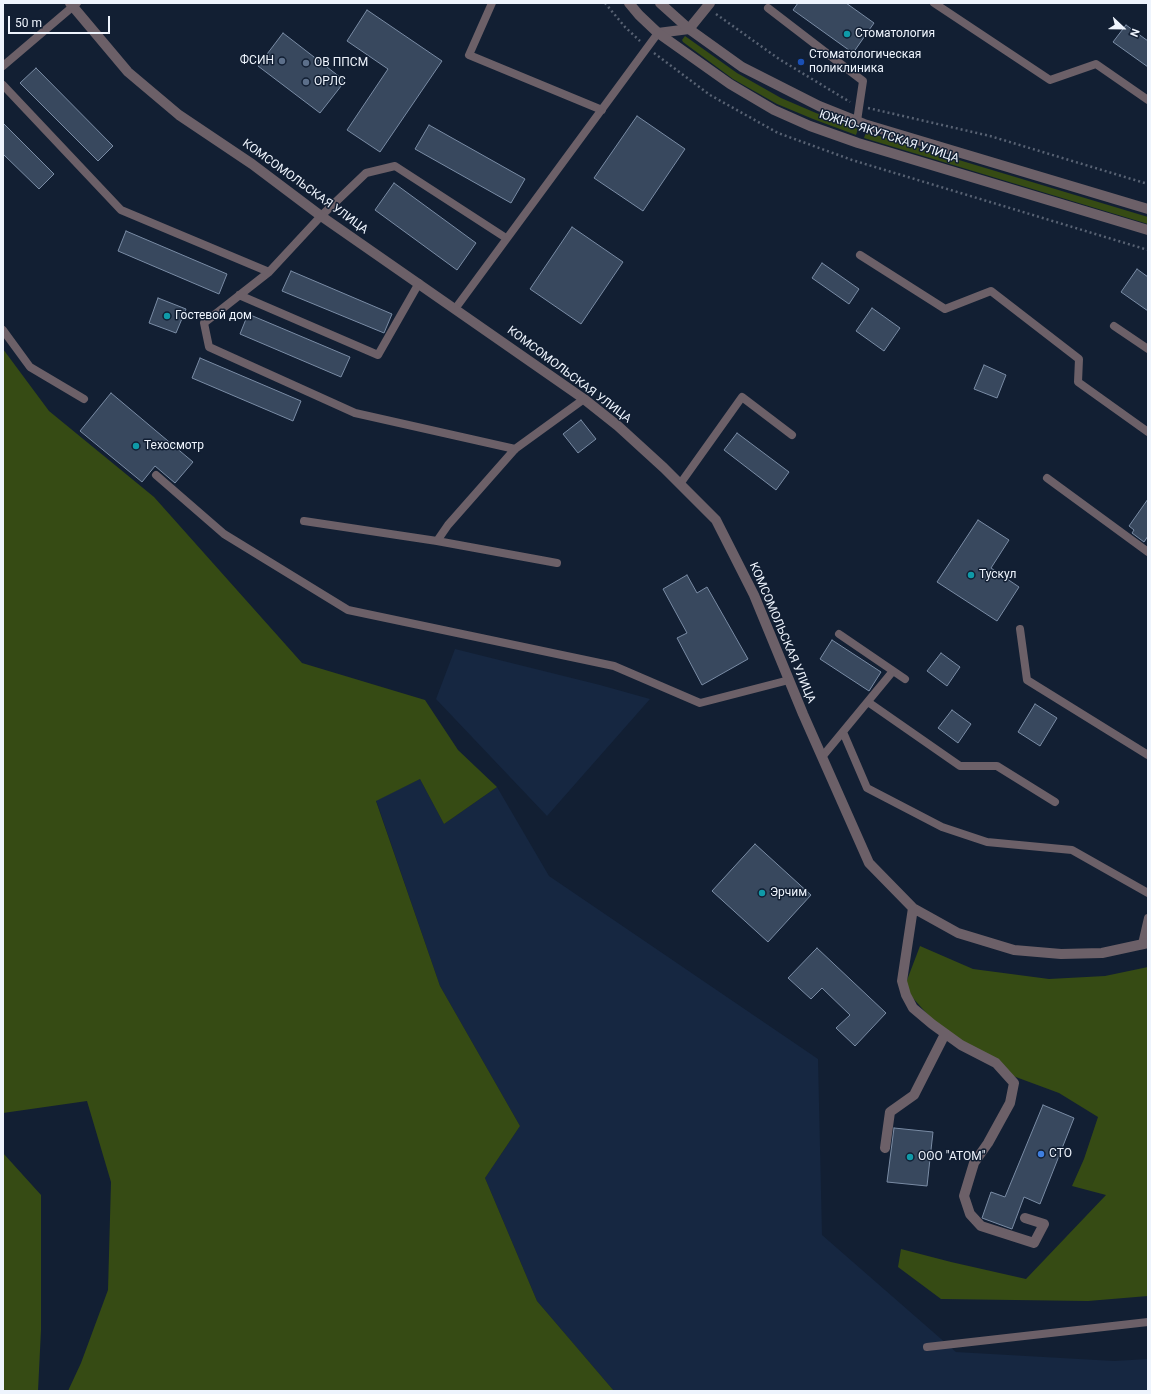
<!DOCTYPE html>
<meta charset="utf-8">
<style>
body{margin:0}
#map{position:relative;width:1151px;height:1394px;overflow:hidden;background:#121f33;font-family:Roboto,sans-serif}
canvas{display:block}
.frame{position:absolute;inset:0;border:4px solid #eef4fd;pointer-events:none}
.north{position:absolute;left:1103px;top:8px;width:40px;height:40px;-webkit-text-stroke:3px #121f33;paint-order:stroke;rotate:112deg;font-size:11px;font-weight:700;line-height:16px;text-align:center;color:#eef4fd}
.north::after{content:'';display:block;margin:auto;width:14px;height:18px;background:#eef4fd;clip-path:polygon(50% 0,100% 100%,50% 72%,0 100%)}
.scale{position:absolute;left:8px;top:16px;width:102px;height:18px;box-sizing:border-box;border:2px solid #eef4fd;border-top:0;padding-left:5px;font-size:12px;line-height:14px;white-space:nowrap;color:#eef4fd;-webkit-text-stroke:3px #121f33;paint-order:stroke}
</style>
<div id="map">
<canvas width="1151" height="1394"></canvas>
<div class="frame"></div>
<div class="north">N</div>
<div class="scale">50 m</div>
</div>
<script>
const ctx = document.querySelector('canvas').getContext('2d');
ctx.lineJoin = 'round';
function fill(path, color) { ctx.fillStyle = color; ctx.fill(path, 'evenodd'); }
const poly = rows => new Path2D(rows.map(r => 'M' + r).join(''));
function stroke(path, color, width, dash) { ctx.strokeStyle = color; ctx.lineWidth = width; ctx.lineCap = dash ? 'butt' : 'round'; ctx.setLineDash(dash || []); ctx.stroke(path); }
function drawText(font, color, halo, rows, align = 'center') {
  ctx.font = font + ' Roboto,sans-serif'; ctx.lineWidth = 3; ctx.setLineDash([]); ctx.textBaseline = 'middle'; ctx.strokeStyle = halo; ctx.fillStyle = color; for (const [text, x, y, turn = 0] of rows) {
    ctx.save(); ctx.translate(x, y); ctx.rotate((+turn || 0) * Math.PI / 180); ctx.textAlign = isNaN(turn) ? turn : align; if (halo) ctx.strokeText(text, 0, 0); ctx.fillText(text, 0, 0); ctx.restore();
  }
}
const built = poly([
 [455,649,600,685,650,699,547,816,436,699],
 [420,779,444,824,497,787,549,876,818,1059,822,1235,956,1352,1114,1361,1148,1359,1148,1391,614,1391,537,1301,485,1178,520,1126,440,986,376,800]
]);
const green = poly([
 [685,36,737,73,781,98,816,113,858,129,856,135,813,119,777,104,733,79,683,42,682,40],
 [866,132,1148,217,1148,224,864,138],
 [3,349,49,411,154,497,302,663,425,700,458,750,497,787,444,824,420,779,376,801,440,986,520,1126,485,1178,537,1301,614,1391,68,1391,81,1363,108,1290,111,1182,87,1101,3,1113],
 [920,946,973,969,1049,979,1105,976,1148,967,1148,1296,1088,1301,941,1299,898,1267,901,1249,951,1262,1026,1279,1106,1195,1072,1186,1084,1159,1098,1117,1059,1093,1005,1073,945,1034,904,988],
 [3,1153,41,1195,41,1330,38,1391,3,1391]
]);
const building = poly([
 [798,3,846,3,874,23,853,53,793,10,798,3],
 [367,10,442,61,380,152,347,130,388,69,347,41,367,10],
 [1126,25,1148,41,1148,67,1113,42,1126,25],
 [283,33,345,81,320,113,258,66,283,33],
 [36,68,113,146,98,161,20,83,36,68],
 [637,116,685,149,643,211,594,178,637,116],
 [3,123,54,174,39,189,3,154,3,123],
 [429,125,525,179,511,203,415,149,429,125],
 [394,183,476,243,457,270,375,210,394,183],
 [572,227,623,262,581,324,530,289,572,227],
 [126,231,227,274,219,294,118,251,126,231],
 [822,263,859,289,849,304,812,278,822,263],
 [1137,269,1148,277,1148,311,1121,292,1137,269],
 [291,271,392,314,384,333,282,291,291,271],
 [158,298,186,309,176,333,149,323,158,298],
 [872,308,900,328,884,351,856,331,872,308],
 [248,314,350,357,341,377,240,334,248,314],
 [200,358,301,401,293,421,192,378,200,358],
 [984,365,1006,375,997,398,974,389,984,365],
 [111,393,193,462,175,483,155,466,142,482,80,431,111,393],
 [581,420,596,439,578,453,563,434,581,420],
 [737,433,789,472,776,490,724,450,737,433],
 [1148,499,1148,536,1144,542,1132,533,1134,530,1129,526,1148,499],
 [978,520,1009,540,991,568,1019,587,997,621,937,582,978,520],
 [687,575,697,593,707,587,748,659,702,685,677,638,687,633,663,589,687,575],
 [832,640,881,672,869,691,820,659,832,640],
 [941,653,960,667,947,686,927,671,941,653],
 [1035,704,1057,718,1040,746,1018,732,1035,704],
 [952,710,971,724,958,743,938,728,952,710],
 [755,844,811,895,768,942,712,891,755,844],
 [817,948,886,1013,855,1046,836,1028,850,1015,822,988,811,999,788,978,817,948],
 [1043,1105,1074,1118,1040,1204,1024,1197,1012,1229,982,1218,991,1192,1005,1197,1043,1105],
 [894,1128,933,1132,927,1186,887,1182,894,1128]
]);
const path = poly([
 [605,3,625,27,640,41],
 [716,14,779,59,850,102],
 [654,53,710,95,778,133,852,160,1148,250],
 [868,108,990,136,1148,184]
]);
const service = poly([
 [492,3,469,55,602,110],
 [934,3,1050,80,1096,64,1148,100],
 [768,8,863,81,857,121],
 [3,66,77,3],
 [3,85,121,210,269,272],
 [506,238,395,166,366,173,321,216,269,272,204,323,209,347,355,413,515,449],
 [860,255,945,309,991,291,1079,359,1078,382,1148,432],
 [239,295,378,355,419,283],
 [455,309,658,33],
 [1114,326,1148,349],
 [3,330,30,367,84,399],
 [156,475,224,534,348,610,614,666,700,703,789,680],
 [1047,478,1148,552],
 [680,484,742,397,792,435],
 [304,521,437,541],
 [557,563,437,541,448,525,515,449,584,399],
 [1020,629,1027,680,1148,755],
 [839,634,905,679],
 [868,702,960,766,997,766,1055,802],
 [843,732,867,788,942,827,987,842,1072,850,1148,893],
 [822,757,893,671],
 [1142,944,1148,918],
 [927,1347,1148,1322]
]);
const minor = poly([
 [70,3,128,72,179,115,252,164,321,216,584,399,618,426,664,468,716,520,754,595,803,714,869,863,913,908,958,933,1014,950,1061,954,1102,953,1148,943],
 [658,33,689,29,710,3],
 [913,908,902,981,906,995,913,1008,932,1024,961,1045,996,1063,1014,1083,1010,1103,988,1143,974,1163,964,1196,970,1214,981,1226,1034,1243,1044,1224,1025,1218],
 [885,1148,890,1112,914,1095,945,1034]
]);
const tertiary = poly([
 [629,3,639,15,658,33,730,84,774,110,810,126,858,143,1148,230],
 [660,3,689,29,742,67,819,106,864,124,1148,209]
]);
const markers = [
 [847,34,4,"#0f9aa8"],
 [282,61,4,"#5c6f8a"],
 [801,62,4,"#1a4fb4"],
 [306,63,4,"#5c6f8a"],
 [306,82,4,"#5c6f8a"],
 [167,316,4,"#0f9aa8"],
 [136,446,4,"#0f9aa8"],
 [971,575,4,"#0f9aa8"],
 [762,893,4,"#0f9aa8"],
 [1041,1154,4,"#3f7fe0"],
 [910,1157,4,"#0f9aa8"]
];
const poiNames = [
 ["Стоматология",855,34],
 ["Стоматологическая",809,55],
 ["поликлиника",809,69],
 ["ФСИН",274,61,"right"],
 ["ОВ ППСМ",314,63],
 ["ОРЛС",314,82],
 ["Гостевой дом",175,316],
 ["Техосмотр",144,446],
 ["Тускул",979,575],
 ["Эрчим",770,893],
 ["СТО",1049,1154],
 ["ООО \"АТОМ\"",918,1157]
];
const streetNames = [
 ["ЮЖНО-ЯКУТСКАЯ УЛИЦА",889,137,18],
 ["КОМСОМОЛЬСКАЯ УЛИЦА",305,187,36],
 ["КОМСОМОЛЬСКАЯ УЛИЦА",569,375,37],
 ["КОМСОМОЛЬСКАЯ УЛИЦА",782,633,67]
];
fill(built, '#162741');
fill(green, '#364b14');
fill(building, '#38485e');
stroke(building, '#7a8ca5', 1);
stroke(path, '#586273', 2.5, [2, 3]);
stroke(service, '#6c6068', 8);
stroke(minor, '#6c6068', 10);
stroke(tertiary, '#6c6068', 10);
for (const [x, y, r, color] of markers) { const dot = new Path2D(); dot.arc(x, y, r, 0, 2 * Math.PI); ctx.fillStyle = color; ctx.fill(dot); stroke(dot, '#121f33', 1.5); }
drawText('12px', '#eef4fd', '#121f33', poiNames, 'left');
drawText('12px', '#eef4fd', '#121f33', streetNames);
</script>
